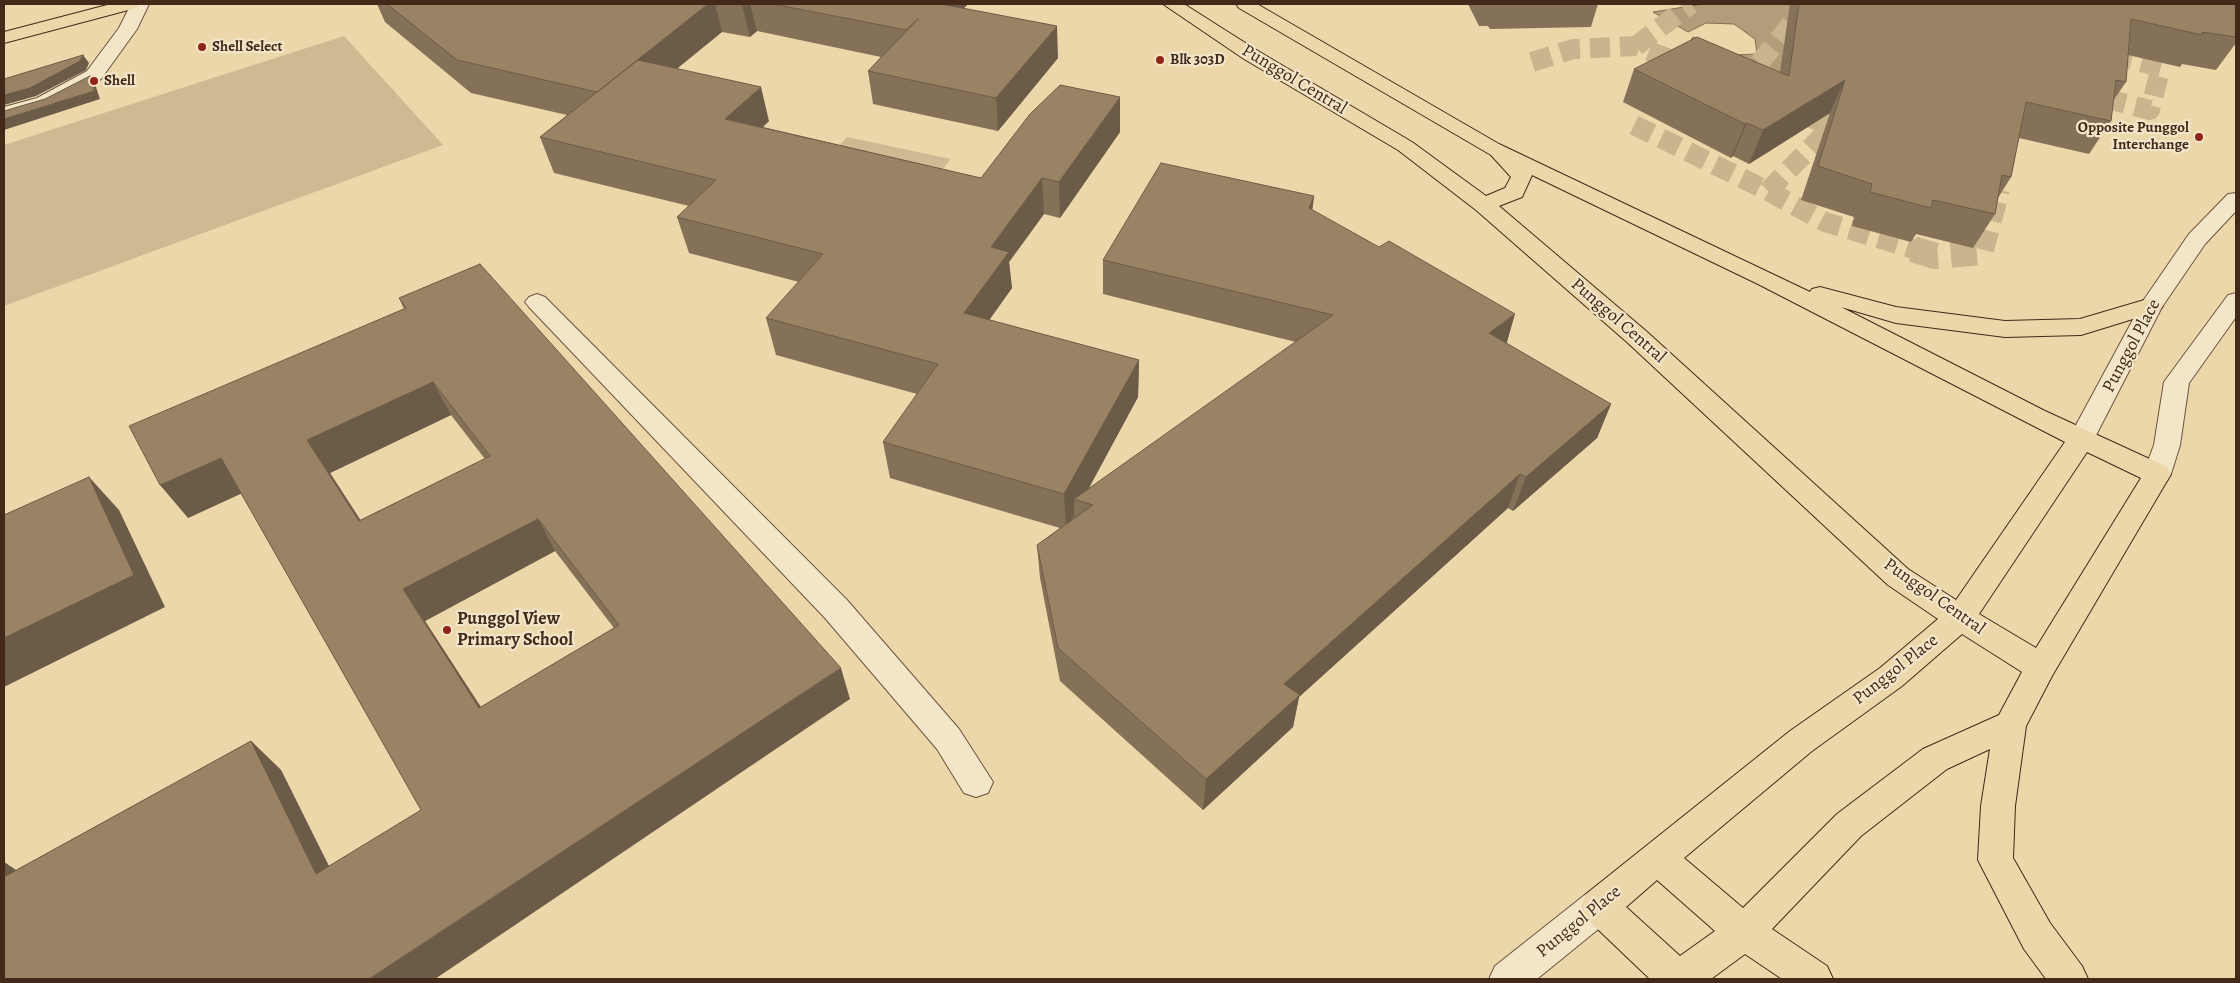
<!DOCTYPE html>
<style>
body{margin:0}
#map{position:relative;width:2240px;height:983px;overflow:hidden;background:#ebd7aa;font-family:Alegreya,serif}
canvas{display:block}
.frame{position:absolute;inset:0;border:5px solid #42291a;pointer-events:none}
</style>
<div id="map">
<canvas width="2240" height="983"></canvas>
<div class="frame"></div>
</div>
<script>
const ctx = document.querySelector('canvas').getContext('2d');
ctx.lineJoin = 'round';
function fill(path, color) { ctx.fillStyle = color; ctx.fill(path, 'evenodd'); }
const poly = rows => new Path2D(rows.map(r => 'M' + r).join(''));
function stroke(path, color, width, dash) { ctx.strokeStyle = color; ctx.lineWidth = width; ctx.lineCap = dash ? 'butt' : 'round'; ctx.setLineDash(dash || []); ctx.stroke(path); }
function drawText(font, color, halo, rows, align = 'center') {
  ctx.font = font + ' Alegreya,serif'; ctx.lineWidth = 4.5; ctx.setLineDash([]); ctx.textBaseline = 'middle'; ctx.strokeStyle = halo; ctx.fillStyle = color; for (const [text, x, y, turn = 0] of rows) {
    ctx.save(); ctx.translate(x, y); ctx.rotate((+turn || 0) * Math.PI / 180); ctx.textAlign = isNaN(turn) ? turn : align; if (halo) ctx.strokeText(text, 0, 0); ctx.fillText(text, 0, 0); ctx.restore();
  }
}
const green = poly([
 [344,36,443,145,4,306,4,145],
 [847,137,951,159,926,189,820,166]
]);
const water = poly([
 [1703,4,1885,4,1864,114,1826,121,1771,91,1765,65,1727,74,1681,56,1693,37,1733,55,1757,54,1755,39,1734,24,1706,23,1688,32,1653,12,1703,4]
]);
const minorTunnelFar1 = poly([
 [1636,46,1691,4],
 [1532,62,1573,49,1636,46,1695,69],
 [1740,86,1808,4],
 [2077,91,2150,110,2161,67,2093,50],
 [1783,106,1861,139],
 [1634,125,1768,191,1825,222,1917,250],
 [1768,191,1830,128],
 [1984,250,2000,190]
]);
const minorTunnel = poly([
 [1913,249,1935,256,1984,252,1985,249]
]);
const minor = poly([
 [131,4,149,4,137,29,101,79,51,106,4,119,4,107,37,98,87,71,119,28,131,4],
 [2236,193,2236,211,2205,244,2162,307,2091,445,2082,447,2073,445,2069,438,2143,301,2189,234,2228,194,2236,193],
 [2236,293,2236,317,2189,383,2180,445,2171,474,2167,481,2157,484,2147,481,2143,474,2154,445,2164,382,2228,295,2236,293],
 [537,294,545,297,847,600,959,729,993,782,988,793,976,797,964,793,937,749,825,618,529,307,525,302,529,297,537,294],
 [1599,889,1612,894,1617,906,1612,918,1537,979,1489,979,1495,966,1586,894,1599,889]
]);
const major = poly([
 [111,4,139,4,136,8,4,43,4,32,111,4],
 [1163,4,1184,4,1258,51,1412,142,1486,196,1505,188,1511,177,1491,155,1239,8,1236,4,1257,4,1499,144,1810,292,1812,289,1820,287,1896,307,2005,321,2080,319,2151,298,2159,301,2163,306,2159,311,2081,335,2005,337,1896,323,1841,307,2045,411,2167,467,2171,474,2052,676,2026,726,2015,806,2013,858,2050,923,2082,966,2088,979,2046,979,2024,949,1978,860,1981,806,1990,749,1947,769,1861,836,1772,929,1827,966,1833,979,1782,979,1745,954,1711,979,1650,979,1586,918,1581,906,1586,894,1790,731,1880,668,1938,619,1888,585,1628,343,1476,210,1398,150,1244,59,1163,4],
 [1532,175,1758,284,2065,442,1956,600,1908,569,1646,331,1499,206,1522,197,1532,175],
 [2087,452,2141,478,2036,648,1979,614,2087,452],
 [1962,634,2022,672,1999,715,1923,749,1837,814,1743,908,1684,858,1812,751,1902,686,1962,634],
 [1657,880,1715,931,1680,956,1626,907,1657,880]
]);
const wall = poly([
 [377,4,968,4,964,8,1058,58,998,131,873,104,868,71,881,57,757,31,750,37,722,32,677,68,769,121,763,127,981,178,1120,132,1060,218,1044,214,1009,262,1012,288,989,320,1139,360,1138,397,1088,489,1296,342,1103,294,1103,260,1314,196,1312,210,1506,343,1611,404,1597,438,1513,511,1508,508,1299,697,1293,727,1203,810,1060,681,1040,578,1037,545,1060,528,890,478,883,442,917,394,776,355,766,318,799,282,689,253,677,217,689,206,554,173,540,137,567,115,471,93,385,22],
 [1468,4,1598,4,1591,27,1490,29,1488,26,1479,26],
 [1790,4,2236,4,2236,43,2216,70,2182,64,2180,67,2128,55,2126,82,2113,101,2111,121,2089,154,2019,138,2011,177,1998,198,1995,214,1973,248,1916,234,1911,242,1852,226,1854,217,1801,200,1830,113,1749,164,1733,156,1731,158,1623,102,1634,69,1780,72],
 [399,298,850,699,4,979,4,862,16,870,251,741,281,770,329,866,421,810,241,493,188,518,404,309],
 [451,415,485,459,360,520,330,473],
 [555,551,614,628,481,707,425,621]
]);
const shadedWall = poly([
 [708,4,715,4,722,32,608,125,597,92],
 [744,4,750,4,757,31,750,37,742,5],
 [935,4,968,4,938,35],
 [1057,26,1058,58,998,131,996,98],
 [83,55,89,63,86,70,36,96,4,105,4,95],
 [90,76,95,84,100,99,4,130,4,119,94,91],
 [1845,80,1830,113,1749,164,1763,130],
 [761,87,769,121,734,154,725,119],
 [1120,97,1120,132,1060,218,1059,182],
 [1747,123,1733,156,1731,158,1745,124],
 [1042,178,1044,214,1009,262,1012,288,968,350,964,313,991,247],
 [1314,196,1310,229,1309,208],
 [1515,314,1505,349,1489,333],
 [1139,360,1138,397,1082,501,1074,499,1074,515,1066,530,1064,494],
 [433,382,451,415,330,473,382,553,359,521,307,440],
 [1611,404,1597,438,1513,511,1526,477],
 [221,458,247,491,188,518,160,485],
 [1520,474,1508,508,1299,697,1293,727,1203,810,1206,779,1284,684],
 [89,477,119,510,165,607,4,687,4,638],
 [538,519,555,551,425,621,501,739,479,708,403,589],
 [841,668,850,699,435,979,369,979],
 [251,741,281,770,346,901,316,874],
 [4,862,26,877,4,888]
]);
const building = poly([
 [387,4,708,4,597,92,457,60,387,4],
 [773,4,941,4,1057,26,996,98,868,71,919,18,906,30,773,4],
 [1799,4,2236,4,2236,37,2202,32,2202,35,2131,19,2126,82,2116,80,2111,121,2026,102,2011,177,2002,175,1995,214,1933,200,1931,208,1870,192,1872,184,1818,166,1845,80,1763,130,1747,123,1745,124,1634,69,1697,37,1789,76,1799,4],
 [83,55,80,61,30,88,4,95,4,79,83,55],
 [638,60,761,87,725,119,981,178,1030,114,1060,85,1120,97,1059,182,1042,178,991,247,1009,252,964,313,1139,360,1064,494,883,442,938,364,766,318,823,254,677,217,716,180,540,137,638,60],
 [90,76,94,91,4,119,4,111,45,99,90,76],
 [1161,163,1314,196,1309,208,1379,247,1389,241,1515,314,1489,333,1611,404,1526,477,1520,474,1284,684,1300,695,1206,779,1058,648,1037,545,1093,505,1074,499,1333,315,1103,260,1161,163],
 [480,264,841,668,369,979,4,979,4,877,251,741,316,874,421,810,221,458,160,485,129,426,406,308,399,298,480,264],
 [433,382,490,456,359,521,307,440,433,382],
 [538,519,619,625,479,708,403,589,538,519],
 [89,477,134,575,4,638,4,515,89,477]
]);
const markers = [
 [202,47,5,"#8f2418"],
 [1160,60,5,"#8f2418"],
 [94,81,5,"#8f2418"],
 [2199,137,5,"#8f2418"],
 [447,630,5,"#8f2418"]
];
const farPoinames = [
 ["Shell Select",212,47],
 ["Blk 303D",1170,60],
 ["Shell",104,81],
 ["Opposite Punggol",2189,128,"right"],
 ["Interchange",2189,145,"right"]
];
const streetNames = [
 ["Punggol Central",1294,80,31],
 ["Punggol Central",1618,321,41],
 ["Punggol Place",2132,346,-62],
 ["Punggol Central",1934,597,35],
 ["Punggol Place",1896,670,-38],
 ["Punggol Place",1579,922,-39]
];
const poiNames = [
 ["Punggol View",457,620],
 ["Primary School",457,641]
];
fill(green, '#ceb992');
fill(water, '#b29c79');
stroke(water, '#856e53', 1);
stroke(minorTunnelFar1, '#c9b48d', 20, [20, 10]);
stroke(minorTunnel, '#c9b48d', 26, [26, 13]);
stroke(minor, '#6c543e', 2);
stroke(major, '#42291a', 2);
fill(minor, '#f2e5c8');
fill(major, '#ebd7aa');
fill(wall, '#847157');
fill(shadedWall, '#6c5c47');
fill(building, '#9a8365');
stroke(building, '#6c5c47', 1);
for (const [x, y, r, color] of markers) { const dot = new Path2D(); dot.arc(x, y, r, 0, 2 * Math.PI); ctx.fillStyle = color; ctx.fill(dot); stroke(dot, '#f2e5c8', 2); }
drawText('bold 15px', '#42291a', '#f2e5c8', farPoinames, 'left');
drawText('18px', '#42291a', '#f2e5c8', streetNames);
drawText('bold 18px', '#42291a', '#f2e5c8', poiNames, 'left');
</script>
